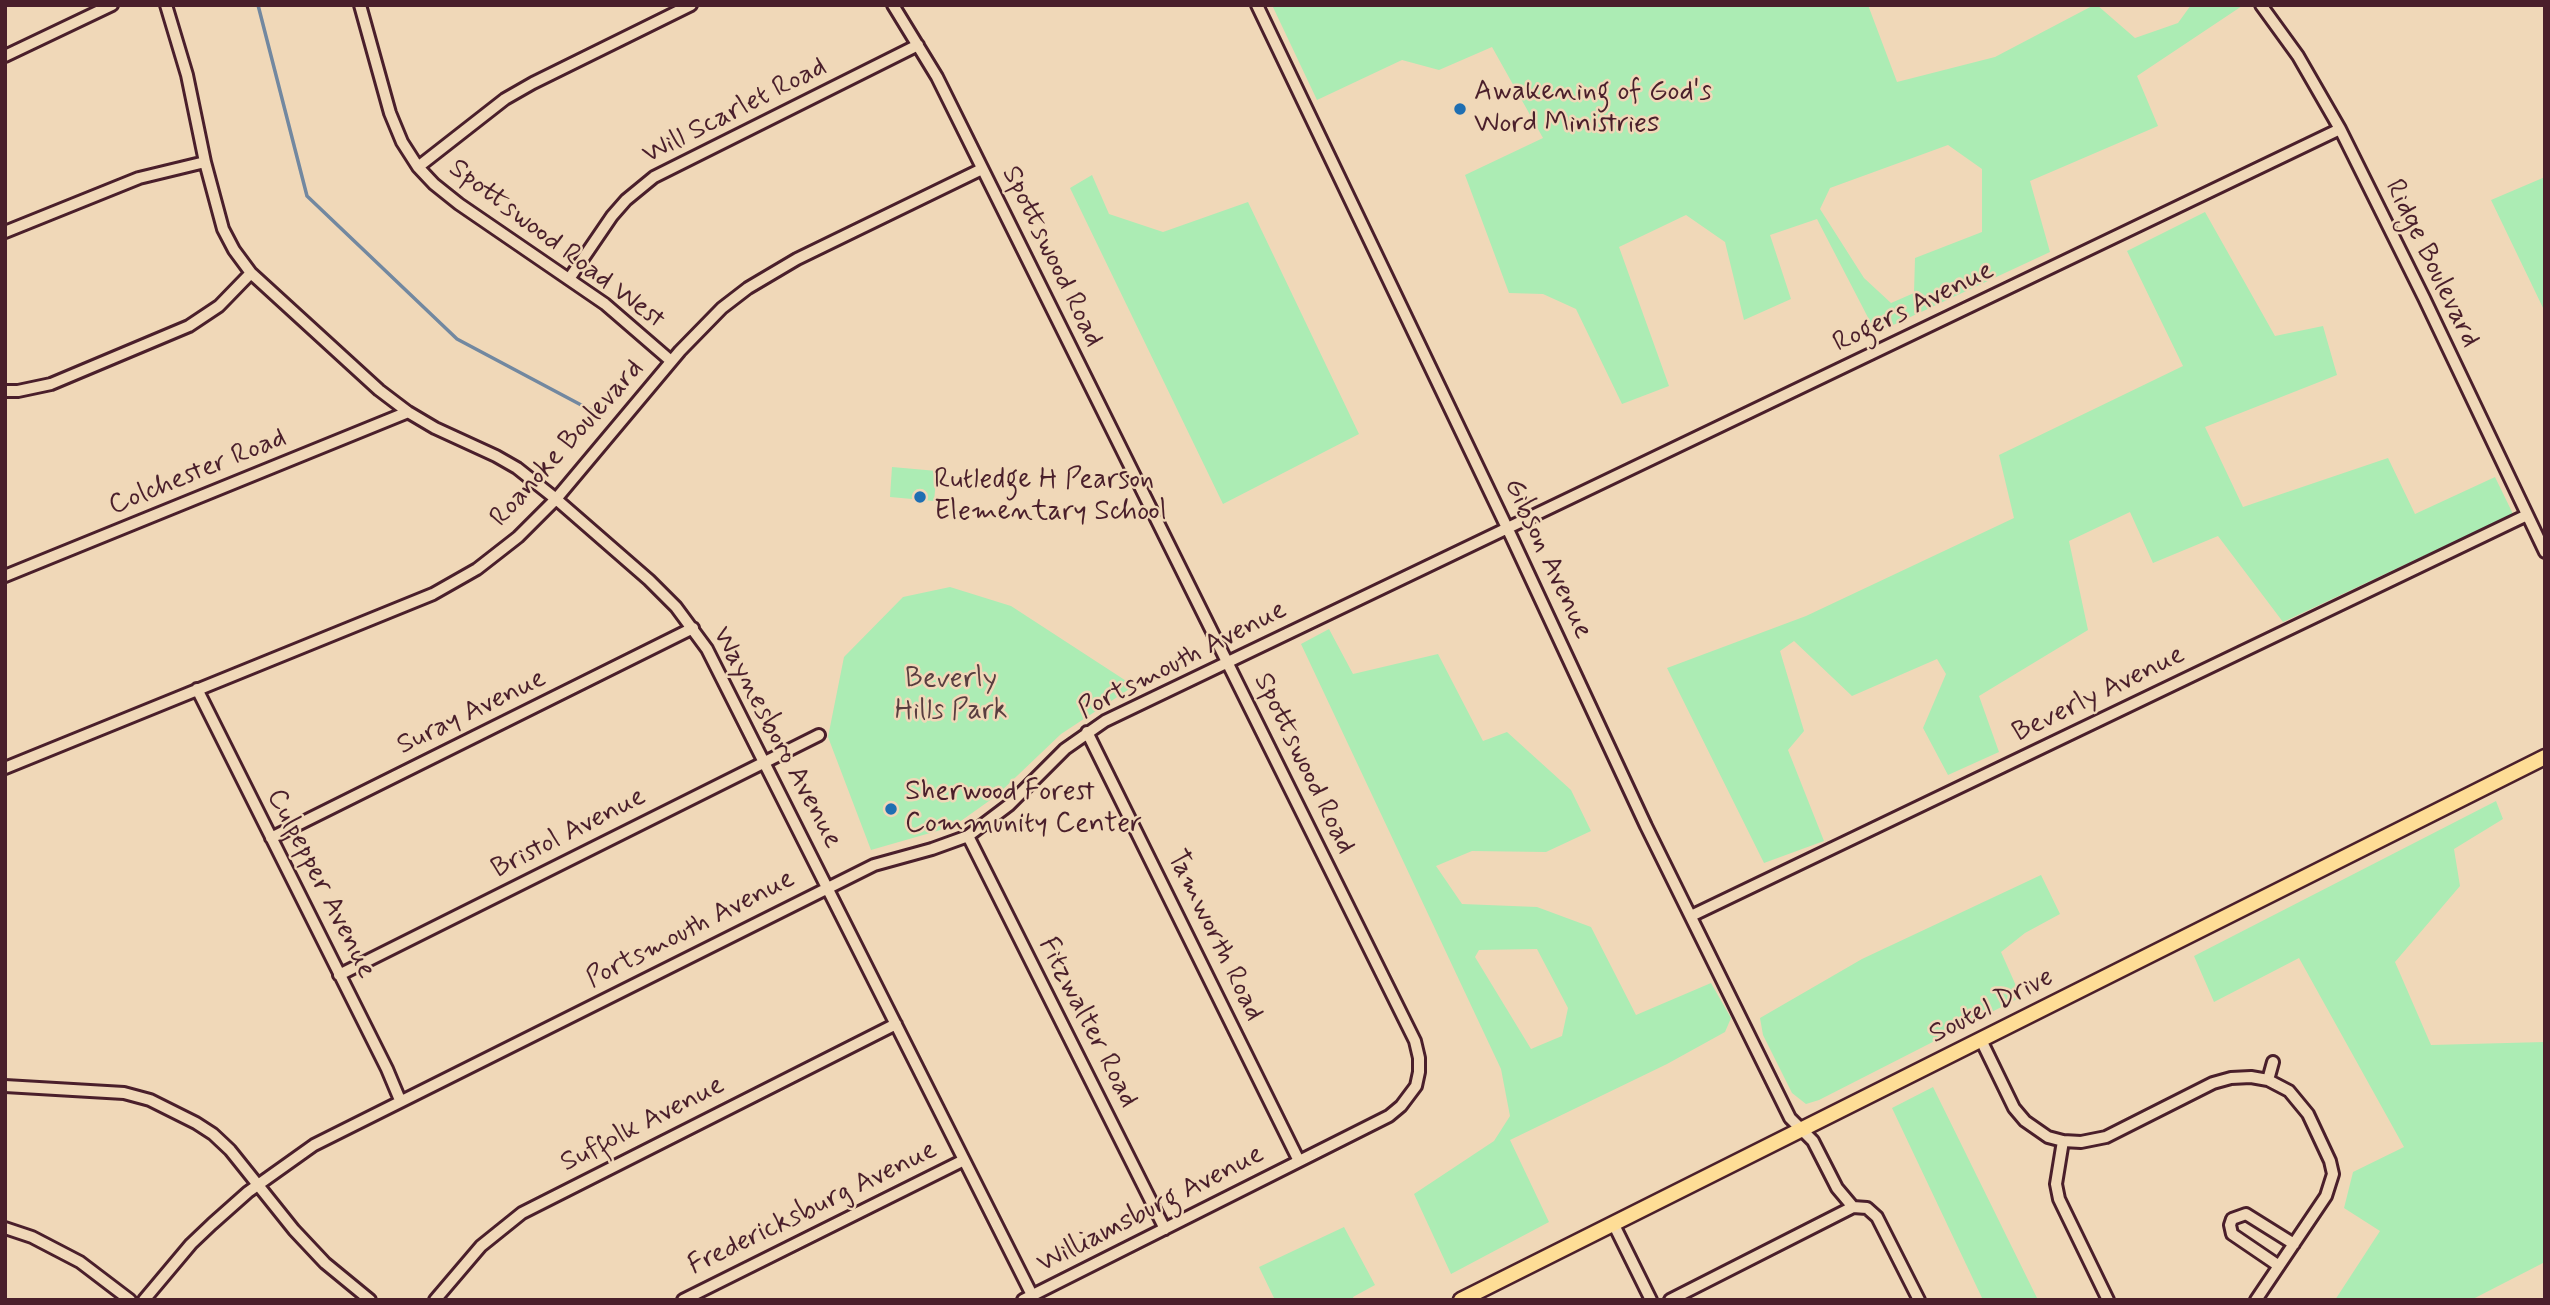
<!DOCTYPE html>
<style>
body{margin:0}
#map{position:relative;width:2550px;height:1305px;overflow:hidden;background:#f0d8b8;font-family:Mynerve,sans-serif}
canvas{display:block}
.frame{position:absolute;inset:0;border:7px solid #4a1f2b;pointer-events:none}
</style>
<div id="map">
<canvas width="2550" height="1305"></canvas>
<div class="frame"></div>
</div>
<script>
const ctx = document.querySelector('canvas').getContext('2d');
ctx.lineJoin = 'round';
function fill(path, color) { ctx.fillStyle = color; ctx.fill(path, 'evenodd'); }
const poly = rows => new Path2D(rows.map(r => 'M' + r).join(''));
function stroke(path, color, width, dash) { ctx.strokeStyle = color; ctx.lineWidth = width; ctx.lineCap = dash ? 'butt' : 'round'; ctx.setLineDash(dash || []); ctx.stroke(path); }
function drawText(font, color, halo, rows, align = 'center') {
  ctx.font = font + ' Mynerve,sans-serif'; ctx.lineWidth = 5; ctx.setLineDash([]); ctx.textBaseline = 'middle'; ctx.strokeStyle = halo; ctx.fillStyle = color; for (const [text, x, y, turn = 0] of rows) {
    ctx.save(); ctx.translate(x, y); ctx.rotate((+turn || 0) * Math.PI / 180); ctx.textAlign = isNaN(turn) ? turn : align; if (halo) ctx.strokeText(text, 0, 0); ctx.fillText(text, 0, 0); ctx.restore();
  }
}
const green = poly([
 [1272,5,1868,5,1897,82,1995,57,2094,5,2097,5,2135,38,2178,23,2191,5,2242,6,2137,76,2158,126,2030,181,2050,252,1876,333,1817,219,1770,235,1791,299,1744,320,1725,242,1686,215,1619,247,1669,386,1622,404,1576,309,1543,294,1509,293,1465,175,1543,138,1492,47,1439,70,1402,60,1317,100],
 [1948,145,1982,169,1982,232,1915,258,1914,293,1891,303,1864,278,1820,209,1830,188],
 [1092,175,1109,214,1163,232,1248,202,1359,434,1223,504,1070,188],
 [2545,177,2545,312,2491,200],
 [2205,212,2275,336,2323,326,2337,375,2205,427,2243,507,2388,458,2415,514,2495,477,2513,514,2283,622,2218,536,2153,563,2130,512,2069,541,2088,630,1979,696,1999,752,1948,775,1923,728,1946,674,1937,659,1852,696,1794,641,1780,651,1804,731,1788,750,1824,841,1764,863,1667,668,1806,616,2014,518,1999,455,2183,366,2127,251],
 [892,467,937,471,934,501,890,497],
 [950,587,1011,606,1134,686,1061,734,996,796,958,823,944,829,871,850,828,737,844,657,903,597],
 [1329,629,1353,674,1438,654,1483,741,1507,732,1571,790,1591,831,1546,852,1472,851,1436,866,1462,904,1537,907,1591,927,1636,1015,1711,983,1731,1018,1725,1032,1667,1064,1510,1140,1549,1222,1451,1274,1414,1194,1494,1141,1510,1116,1501,1069,1301,644],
 [1537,949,1568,1008,1562,1036,1531,1049,1475,957,1479,950],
 [2496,801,2503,819,2454,849,2460,886,2395,962,2431,1045,2545,1042,2545,1262,2471,1300,2335,1300,2380,1231,2344,1208,2353,1172,2404,1147,2299,958,2214,1002,2194,956],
 [2041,875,2060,914,2025,933,2001,952,2021,997,1819,1100,1806,1104,1792,1093,1763,1035,1760,1018,1862,959],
 [1933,1087,2038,1300,1983,1300,1892,1108],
 [1344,1227,1375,1285,1353,1297,1354,1300,1275,1300,1259,1267]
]);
const stream = poly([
 [258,5,307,196,457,339,600,415]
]);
const minor = poly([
 [166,5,187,75,205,162,223,229,234,250,251,273,379,390,408,412,435,428,496,456,517,468,556,499,649,580,676,607,707,649,1032,1295],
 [360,5,390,113,402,142,418,167,434,184,459,204,605,304,671,361],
 [893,5,937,77,1415,1041,1419,1058,1419,1072,1416,1086,1401,1106,1389,1116,1023,1300],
 [1257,5,1511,536,1646,826,1790,1118,1813,1141,1837,1188,1853,1207,1867,1208,1877,1217,1919,1300],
 [2261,5,2298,56,2340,129,2424,298,2545,552],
 [5,56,112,5],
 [418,167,505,99,533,83,691,5],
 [5,232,139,178,205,162],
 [569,279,612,216,626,200,654,177,918,45],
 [5,391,18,391,51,384,189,326,219,306,251,273],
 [5,576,408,412],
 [197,689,387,1069,400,1100],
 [1087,732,1299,1161],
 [5,768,433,594,477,569,518,537,556,499,680,351,722,308,748,288,797,259,982,169],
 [968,836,1165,1229],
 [271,838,693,628],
 [1691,916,2527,515],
 [339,975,819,735],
 [1981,1040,2014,1108,2025,1121,2048,1137,2063,1141,2081,1142,2106,1137,2213,1083,2231,1078,2251,1077,2268,1080,2289,1091,2308,1114,2330,1161,2333,1174,2326,1196,2256,1300],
 [2268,1080,2273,1062],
 [5,1086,124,1093,150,1100,196,1123,213,1134,230,1150,294,1230,325,1263,370,1300],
 [2063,1141,2056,1184,2059,1199,2108,1300],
 [1613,1223,1651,1300],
 [5,1228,32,1237,80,1262,130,1300],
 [2279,1266,2232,1234,2230,1225,2232,1219,2246,1214,2294,1244],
 [144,1300,191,1244,212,1224,248,1192,314,1145,874,865,932,849,968,836,1009,805,1065,749,1105,721,2340,129],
 [435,1300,481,1246,522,1213,896,1024],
 [683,1300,964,1160],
 [1670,1300,1853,1207]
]);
const major = poly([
 [1461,1300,2545,757]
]);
const markers = [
 [1460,109,7,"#1f6fb2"],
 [920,497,7,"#1f6fb2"],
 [891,809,7,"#1f6fb2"]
];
const poiNames = [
 ["Awakening of God's",1474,93],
 ["Word Ministries",1474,125],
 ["Rutledge H Pearson",934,481],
 ["Elementary School",934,513],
 ["Sherwood Forest",905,793],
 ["Community Center",905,825]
];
const streetNames = [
 ["Will Scarlet Road",735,112,-27],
 ["Spottswood Road West",556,245,37],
 ["Spottswood Road",1051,257,64],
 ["Ridge Boulevard",2431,264,64],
 ["Rogers Avenue",1914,308,-26],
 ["Roanoke Boulevard",568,444,-48],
 ["Colchester Road",198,473,-22],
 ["Gibson Avenue",1547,559,65],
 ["Portsmouth Avenue",1183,661,-27],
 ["Beverly Avenue",2099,695,-26],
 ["Suray Avenue",472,713,-26],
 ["Waynesboro Avenue",776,738,62],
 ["Spottswood Road",1303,764,64],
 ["Bristol Avenue",569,834,-27],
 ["Culpepper Avenue",320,884,63],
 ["Portsmouth Avenue",691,930,-27],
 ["Tamworth Road",1214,936,64],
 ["Soutel Drive",1992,1007,-27],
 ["Fitzwalter Road",1087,1023,63],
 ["Suffolk Avenue",643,1125,-27],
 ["Fredericksburg Avenue",813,1209,-26],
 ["Williamsburg Avenue",1151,1210,-27]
];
const parkNames = [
 ["Beverly",951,680],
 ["Hills Park",951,712]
];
fill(green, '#acecb4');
stroke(stream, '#7288a0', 3.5);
stroke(minor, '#4a1f2b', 16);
stroke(major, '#4a1f2b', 19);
stroke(minor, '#f0d8b8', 10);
stroke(major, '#fedd96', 14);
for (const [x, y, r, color] of markers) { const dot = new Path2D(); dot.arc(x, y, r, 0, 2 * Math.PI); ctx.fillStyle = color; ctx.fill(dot); stroke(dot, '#f0d8b8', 2.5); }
drawText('28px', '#4a1f2b', '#f0d8b8', poiNames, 'left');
drawText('28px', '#4a1f2b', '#f0d8b8', streetNames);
drawText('28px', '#593e40', '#f0d8b8', parkNames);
</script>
